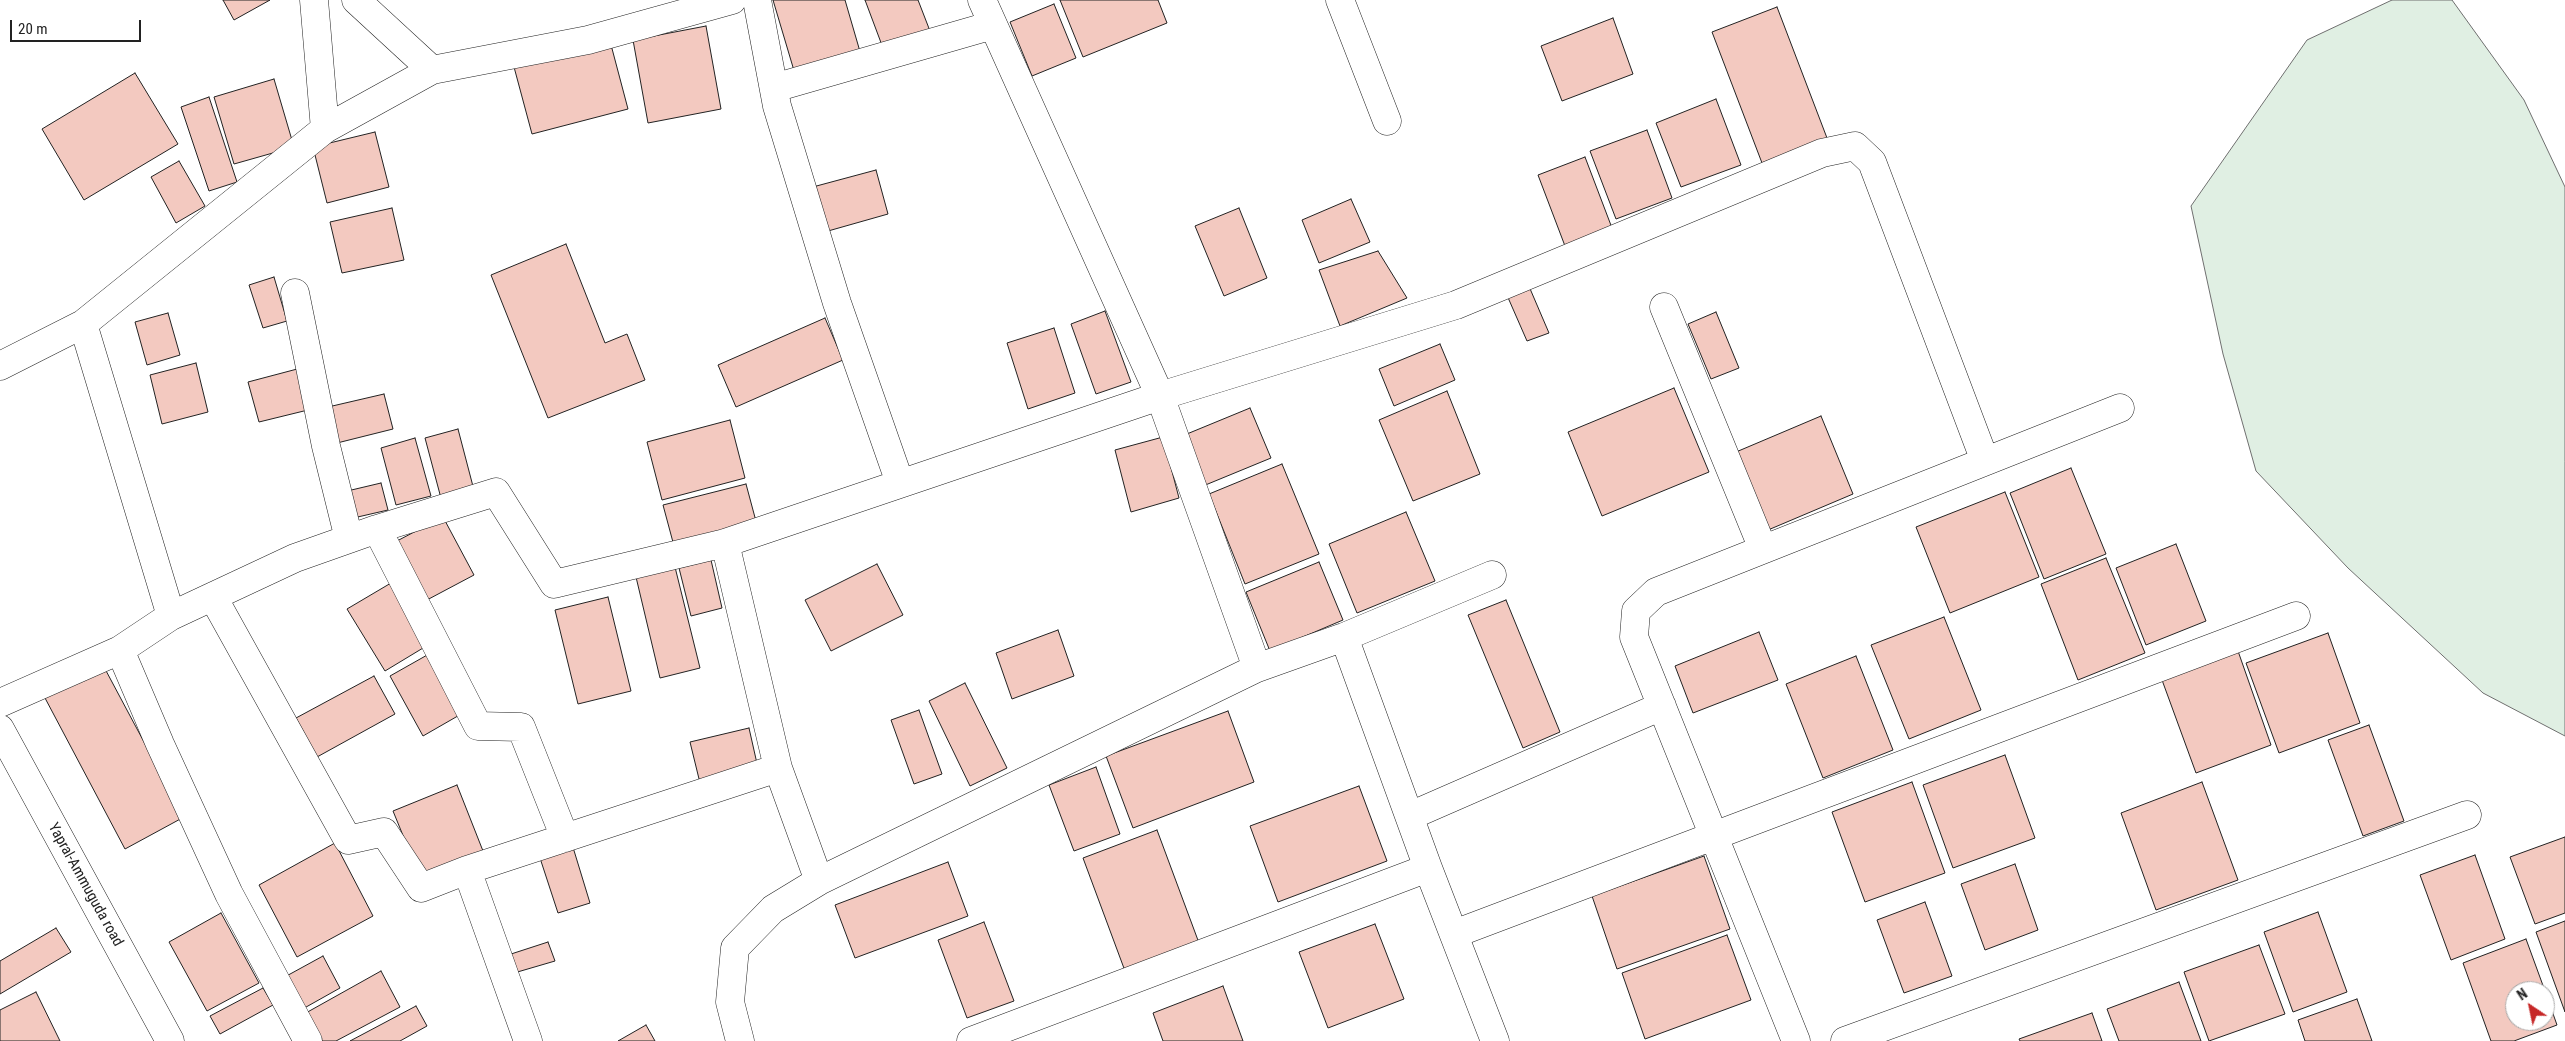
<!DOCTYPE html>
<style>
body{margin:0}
#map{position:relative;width:2565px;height:1041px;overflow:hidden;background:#fff;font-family:"Roboto Condensed",sans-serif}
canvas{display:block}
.north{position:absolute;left:2505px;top:981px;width:50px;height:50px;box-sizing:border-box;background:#fff;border:1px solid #a7a7a7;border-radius:50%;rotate:326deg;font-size:14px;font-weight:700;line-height:20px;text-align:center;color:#222}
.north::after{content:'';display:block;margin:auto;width:18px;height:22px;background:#c62828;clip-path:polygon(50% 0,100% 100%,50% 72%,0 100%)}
.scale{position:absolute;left:10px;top:20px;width:131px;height:22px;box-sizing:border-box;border:2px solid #222;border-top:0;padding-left:6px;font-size:15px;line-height:18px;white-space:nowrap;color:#222;-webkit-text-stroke:4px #fff;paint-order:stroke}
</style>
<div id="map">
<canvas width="2565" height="1041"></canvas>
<div class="north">N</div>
<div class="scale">20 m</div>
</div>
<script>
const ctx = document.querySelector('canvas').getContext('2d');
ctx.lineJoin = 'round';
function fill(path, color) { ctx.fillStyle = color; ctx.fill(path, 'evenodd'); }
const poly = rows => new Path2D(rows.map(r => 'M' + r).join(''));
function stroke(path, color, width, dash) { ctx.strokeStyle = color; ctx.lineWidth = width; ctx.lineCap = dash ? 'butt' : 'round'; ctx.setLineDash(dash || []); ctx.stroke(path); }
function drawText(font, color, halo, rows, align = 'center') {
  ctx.font = font + ' "Roboto Condensed",sans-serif'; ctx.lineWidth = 4; ctx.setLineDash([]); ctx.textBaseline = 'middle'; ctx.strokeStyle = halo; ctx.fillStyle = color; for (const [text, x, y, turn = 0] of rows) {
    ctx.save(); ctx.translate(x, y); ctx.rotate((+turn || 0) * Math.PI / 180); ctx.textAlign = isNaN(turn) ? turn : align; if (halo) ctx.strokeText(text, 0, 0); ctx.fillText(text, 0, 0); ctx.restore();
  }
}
const green = poly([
 [2392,0,2452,0,2524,100,2565,187,2565,736,2483,693,2348,568,2256,471,2223,354,2191,206,2307,40,2392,0]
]);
const building = poly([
 [223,0,270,0,234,20,223,0],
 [773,0,845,0,861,55,795,74,773,0],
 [865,0,918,0,930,31,883,48,865,0],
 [1060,0,1158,0,1167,23,1083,57,1060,0],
 [1054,4,1076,58,1032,76,1010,22,1054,4],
 [1777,7,1827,138,1762,163,1712,32,1777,7],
 [1613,18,1633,74,1562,101,1541,46,1613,18],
 [706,26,721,109,648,123,633,40,706,26],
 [610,41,628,109,532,134,514,67,610,41],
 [135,73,178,144,84,200,42,129,135,73],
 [274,79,294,147,234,164,214,97,274,79],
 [209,97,237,182,209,191,181,107,209,97],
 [1716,99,1741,165,1681,187,1656,123,1716,99],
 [1647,130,1672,198,1616,219,1590,151,1647,130],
 [375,132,389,187,327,203,313,147,375,132],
 [1585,157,1612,228,1565,246,1538,175,1585,157],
 [179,161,205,206,176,223,151,177,179,161],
 [876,170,888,214,821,233,809,188,876,170],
 [1351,199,1370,242,1319,263,1302,220,1351,199],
 [392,208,404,260,342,273,330,222,392,208],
 [1239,208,1267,278,1224,296,1195,226,1239,208],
 [566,244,605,343,627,334,645,380,548,418,491,275,566,244],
 [1378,251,1407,298,1340,326,1319,270,1378,251],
 [274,277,287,321,263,328,249,285,274,277],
 [1528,284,1549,333,1527,341,1506,293,1528,284],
 [1105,311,1131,382,1096,394,1071,324,1105,311],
 [1716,312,1739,368,1711,379,1688,324,1716,312],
 [168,313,180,355,147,365,135,322,168,313],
 [825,318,843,360,736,407,718,365,825,318],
 [1054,328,1075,393,1028,409,1007,343,1054,328],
 [1440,344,1455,380,1394,406,1379,369,1440,344],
 [196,363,208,412,162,424,150,375,196,363],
 [301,368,312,409,259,422,248,382,301,368],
 [1674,388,1709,472,1602,516,1568,432,1674,388],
 [1447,391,1480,474,1413,501,1379,420,1447,391],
 [384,394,393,429,337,443,328,407,384,394],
 [1250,408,1271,458,1203,486,1182,436,1250,408],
 [1821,416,1853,494,1768,530,1736,452,1821,416],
 [730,420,745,478,662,500,647,442,730,420],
 [458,429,475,494,442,502,425,438,458,429],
 [1163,437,1179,498,1131,512,1115,450,1163,437],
 [415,438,431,496,396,505,381,448,415,438],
 [1282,464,1319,554,1245,584,1209,494,1282,464],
 [2071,468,2106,554,2044,579,2010,493,2071,468],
 [381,483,388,510,349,519,343,492,381,483],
 [746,484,757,525,674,546,663,505,746,484],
 [2005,492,2039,577,1950,613,1916,527,2005,492],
 [1406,512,1435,581,1357,613,1329,544,1406,512],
 [443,517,474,575,425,601,395,542,443,517],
 [2176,544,2206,621,2146,645,2116,568,2176,544],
 [2106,558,2145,653,2078,680,2041,584,2106,558],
 [711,560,722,608,691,616,679,568,711,560],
 [1319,562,1343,620,1270,651,1246,592,1319,562],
 [877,564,903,615,831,651,805,600,877,564],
 [675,567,700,668,660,678,636,577,675,567],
 [391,583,428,645,385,671,347,609,391,583],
 [608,597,631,691,578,704,555,610,608,597],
 [1506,600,1560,732,1523,748,1468,615,1506,600],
 [1944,617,1981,710,1909,739,1871,645,1944,617],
 [1058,630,1074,676,1012,699,996,653,1058,630],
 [1759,632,1778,680,1693,713,1675,666,1759,632],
 [2328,633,2360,723,2279,753,2246,663,2328,633],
 [2238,651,2271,745,2196,773,2162,680,2238,651],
 [429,654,463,713,423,736,390,676,429,654],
 [1856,656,1893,750,1823,778,1786,684,1856,656],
 [104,667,184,817,125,849,45,698,104,667],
 [374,676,395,714,317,757,296,718,374,676],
 [965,683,1007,768,970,786,929,701,965,683],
 [919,710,942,774,914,784,891,720,919,710],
 [1228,711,1254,782,1133,828,1106,756,1228,711],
 [2369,725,2404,821,2363,836,2328,740,2369,725],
 [749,728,758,768,700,783,690,742,749,728],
 [2005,755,2035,838,1953,868,1923,785,2005,755],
 [1096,767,1120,834,1074,851,1049,785,1096,767],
 [1912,782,1945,873,1865,902,1832,812,1912,782],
 [2202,782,2238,880,2156,910,2121,813,2202,782],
 [457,785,483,851,420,877,393,811,457,785],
 [1359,786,1387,861,1278,902,1250,826,1359,786],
 [1157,830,1199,943,1125,971,1083,858,1157,830],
 [2565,837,2565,913,2535,924,2510,857,2565,837],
 [335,843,373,916,297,957,259,885,335,843],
 [572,844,590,903,558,913,539,855,572,844],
 [2475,855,2505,939,2451,960,2420,875,2475,855],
 [1704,856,1730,929,1617,969,1592,896,1704,856],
 [948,862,968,916,855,958,835,905,948,862],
 [2015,864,2038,930,1985,950,1961,884,2015,864],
 [1925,902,1952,976,1904,993,1877,920,1925,902],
 [2318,912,2347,992,2293,1012,2264,932,2318,912],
 [221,913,259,983,207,1011,169,942,221,913],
 [2565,921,2565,1012,2536,932,2565,921],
 [984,922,1014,1001,967,1018,938,940,984,922],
 [1375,924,1404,999,1328,1028,1299,952,1375,924],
 [56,928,71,952,0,994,0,961,56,928],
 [1727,935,1751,1000,1645,1039,1622,973,1727,935],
 [2526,939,2545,991,2515,991,2515,1021,2545,1021,2545,991,2557,1025,2514,1041,2491,1041,2463,963,2526,939],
 [548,942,555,961,514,973,508,955,548,942],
 [2259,945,2285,1014,2209,1041,2184,972,2259,945],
 [323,956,340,988,299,1011,281,979,323,956],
 [381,971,400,1007,336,1041,318,1041,304,1014,381,971],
 [2179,982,2201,1041,2119,1041,2107,1009,2179,982],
 [1223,986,1243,1041,1163,1041,1153,1013,1223,986],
 [263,988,273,1005,220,1034,210,1016,263,988],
 [36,992,60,1041,0,1041,0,1010,36,992],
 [2357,999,2372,1041,2305,1041,2298,1020,2357,999],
 [416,1006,427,1026,400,1041,350,1041,416,1006],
 [2092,1013,2102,1041,2020,1041,2019,1039,2092,1013],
 [646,1025,655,1041,618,1041,646,1025]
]);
const minor = poly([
 [314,0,325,129],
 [356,0,432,70],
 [757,0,777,106,837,303,900,483],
 [982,0,1160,396,1257,668],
 [1340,0,1387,121],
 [774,88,993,25],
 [295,293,326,446,349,539],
 [1664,307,1763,549],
 [83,324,171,616],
 [0,366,83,324,325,129,432,70,588,40,732,0],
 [377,529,478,726,521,727,565,838],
 [725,543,778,768,819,881],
 [213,597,348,840,384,832,421,888,467,870,778,768],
 [1344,637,1428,868,1495,1041],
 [120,650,160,744,229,894,308,1041],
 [0,703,120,650,171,616,295,558,377,529,496,492,554,584,725,543,1160,396,1456,305,1822,153,1855,146,1872,162,1985,461],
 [1410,816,1662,706],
 [467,870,528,1041],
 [1454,934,2296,616],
 [740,1041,730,1002,735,948,773,909,819,881,1257,668,1344,637,1492,575],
 [971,1041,1428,868],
 [1796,1041,1634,637,1636,611,1656,592,2120,408],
 [1845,1041,2467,815]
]);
const secondary = poly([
 [0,729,170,1041]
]);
const streetNames = [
 ["Yapral-Ammuguda road",85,885,61]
];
fill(green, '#e0efe3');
stroke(green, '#6f6f6f', 1);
fill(building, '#f3c9c0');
stroke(building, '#222', 1);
stroke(minor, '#222', 29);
stroke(secondary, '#222', 29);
stroke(minor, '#fff', 28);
stroke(secondary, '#fff', 28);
drawText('15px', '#222', '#fff', streetNames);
</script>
